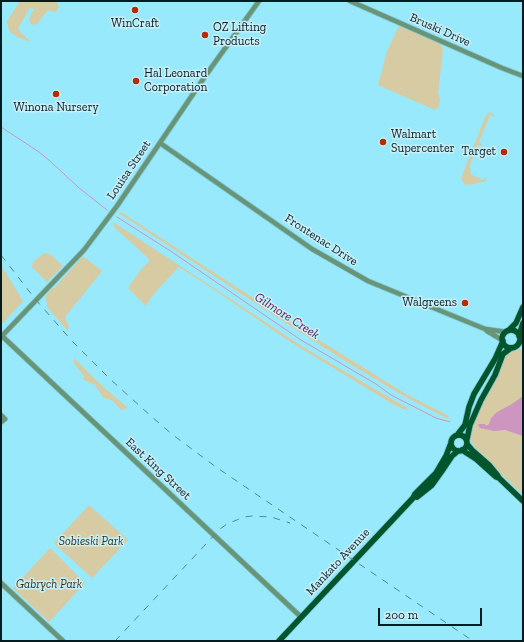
<!DOCTYPE html>
<style>
body{margin:0}
#map{position:relative;width:524px;height:642px;overflow:hidden;background:#99e9fc;font-family:"Zilla Slab",serif}
canvas{display:block}
.frame{position:absolute;inset:0;border:2px solid #041b20;pointer-events:none}
.scale{position:absolute;left:378px;top:608px;width:104px;height:18px;box-sizing:border-box;border:2px solid #041b20;border-top:0;padding-left:5px;font-size:12px;line-height:14px;white-space:nowrap;color:#041b20;-webkit-text-stroke:3px #c9eff9;paint-order:stroke}
</style>
<div id="map">
<canvas width="524" height="642"></canvas>
<div class="frame"></div>
<div class="scale">200 m</div>
</div>
<script>
const ctx = document.querySelector('canvas').getContext('2d');
ctx.lineJoin = 'round';
function fill(path, color) { ctx.fillStyle = color; ctx.fill(path, 'evenodd'); }
const poly = rows => new Path2D(rows.map(r => 'M' + r).join(''));
function stroke(path, color, width, dash) { ctx.strokeStyle = color; ctx.lineWidth = width; ctx.lineCap = dash ? 'butt' : 'round'; ctx.setLineDash(dash || []); ctx.stroke(path); }
function drawText(font, color, halo, rows, align = 'center') {
  ctx.font = font + ' "Zilla Slab",serif'; ctx.lineWidth = 3; ctx.setLineDash([]); ctx.textBaseline = 'middle'; ctx.strokeStyle = halo; ctx.fillStyle = color; for (const [text, x, y, turn = 0] of rows) {
    ctx.save(); ctx.translate(x, y); ctx.rotate((+turn || 0) * Math.PI / 180); ctx.textAlign = isNaN(turn) ? turn : align; if (halo) ctx.strokeText(text, 0, 0); ctx.fillText(text, 0, 0); ctx.restore();
  }
}
const green = poly([
 [20,1,56,1,59,7,56,12,48,10,36,25,31,24,29,20,31,14,34,9,30,8,18,28,20,32,30,41,28,41,17,37,16,35,11,33,9,30,7,21],
 [399,26,441,43,443,52,438,93,440,99,439,106,435,110,378,85,387,51],
 [490,112,494,115,493,116,490,115,479,142,482,144,481,146,478,145,469,167,471,169,470,174,483,180,485,177,486,177,486,181,470,185,464,184,461,178,486,115],
 [121,212,298,327,406,394,449,416,448,419,402,395,345,361,255,303,131,221,118,213],
 [113,222,220,292,303,347,407,408,409,411,396,406,292,343,210,287,179,267,158,289,150,299,146,306,128,288,139,272,150,260,114,227],
 [44,253,47,253,50,254,62,265,62,267,47,282,32,267,33,262],
 [82,257,84,257,87,259,102,271,65,317,69,327,68,331,47,307,47,303,45,297,52,288,54,288,56,287,56,286],
 [1,265,23,301,1,325],
 [516,349,523,350,523,495,482,456,474,446,470,439,470,431,475,418,507,354,511,351],
 [74,358,99,383,128,408,121,410,113,401,102,397,101,394,95,385,84,380,84,376,74,363],
 [89,505,128,540,92,578,54,543],
 [50,548,85,583,63,607,49,622,13,588]
]);
const water = poly([
 [523,396,523,436,505,430,494,431,480,428,478,424,485,424,486,426,489,424,491,418,497,412,512,404]
]);
const stream = poly([
 [1,127,39,152,50,161,78,187,107,210],
 [117,217,172,252,301,340,376,384,391,395,436,418,450,422]
]);
const minor = poly([
 [350,1,502,68,523,76],
 [160,143,312,249,368,281,485,329,506,332],
 [485,329,487,331,502,340],
 [2,336,301,617],
 [1,337,84,250,117,206,206,75,259,1],
 [1,415,5,419,1,422],
 [1,583,63,641]
]);
const major = poly([
 [509,330,516,323,523,307],
 '502 339a9 9 0 1 1 18 0a9 9 0 1 1-18 0Z',
 [519,336,523,323],
 [458,434,465,425,469,407,474,394,495,359,503,341],
 '451 443a8 8 0 1 1 16 0a8 8 0 1 1-16 0Z',
 [467,439,470,425,481,400,495,375,503,354,511,348],
 [467,444,472,450,489,465,498,476],
 [462,450,476,459,496,477,499,478,523,501],
 [417,497,432,485,442,471,452,456,458,451],
 [279,641,413,498,415,494,436,473,446,456,451,443]
]);
const rail = poly([
 [1,255,36,300,72,341,110,379,152,417,173,435,216,467,473,641],
 [115,641,220,529,227,524,244,517,252,516,271,517,290,523]
]);
const markers = [
 [135,10,4,"#b62b03"],
 [205,35,4,"#b62b03"],
 [136,81,4,"#b62b03"],
 [56,94,4,"#b62b03"],
 [383,142,4,"#b62b03"],
 [504,152,4,"#b62b03"],
 [465,303,4,"#b62b03"]
];
const poiNames = [
 ["WinCraft",135,24,"center"],
 ["OZ Lifting",213,28],
 ["Products",213,42],
 ["Hal Leonard",144,74],
 ["Corporation",144,88],
 ["Winona Nursery",56,108,"center"],
 ["Walmart",391,135],
 ["Supercenter",391,149],
 ["Target",496,152,"right"],
 ["Walgreens",457,303,"right"]
];
const streetNames = [
 ["Bruski Drive",440,30,24],
 ["Louisa Street",129,170,-56],
 ["Frontenac Drive",321,240,33],
 ["East King Street",158,469,43],
 ["Mankato Avenue",338,562,-47]
];
const parkNames = [
 ["Sobieski Park",91,542],
 ["Gabrych Park",49,585]
];
const waterNames = [
 ["Gilmore Creek",287,316,33]
];
fill(green, '#d6cba2');
fill(water, '#cd96c1');
stroke(stream, '#cd96c1', 1);
stroke(minor, '#7ec4d4', 6);
stroke(major, '#7ec4d4', 7);
stroke(minor, '#699577', 4.5);
stroke(major, '#00552d', 5.5);
stroke(rail, '#528793', 1, [7, 7]);
for (const [x, y, r, color] of markers) { const dot = new Path2D(); dot.arc(x, y, r, 0, 2 * Math.PI); ctx.fillStyle = color; ctx.fill(dot); stroke(dot, '#c9eff9', 1.5); }
drawText('12px', '#041b20', '#c9eff9', poiNames, 'left');
drawText('12px', '#041b20', '#c9eff9', streetNames);
drawText('italic 12px', '#362e11', '#c9eff9', parkNames);
drawText('italic 13px', '#58184f', '#c9eff9', waterNames);
</script>
